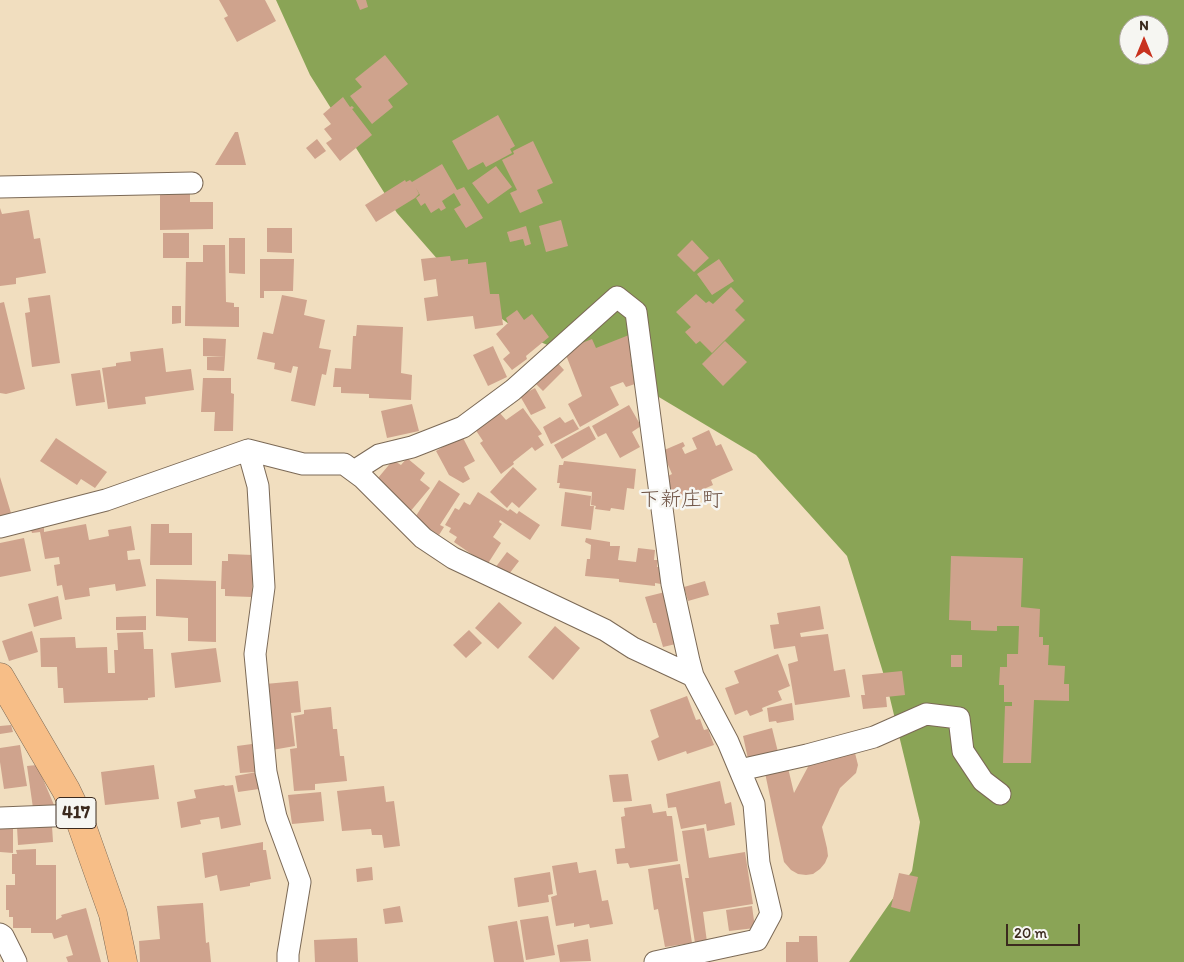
<!DOCTYPE html>
<meta charset="utf-8">
<style>
body{margin:0}
#map{position:relative;width:1184px;height:962px;overflow:hidden;background:#f1debf;font-family:Itim,sans-serif}
canvas{display:block}
.north{position:absolute;left:1119px;top:15px;width:50px;height:50px;box-sizing:border-box;background:#f6f6f2;border:1px solid #aba49d;border-radius:50%;rotate:0deg;font-size:14px;font-weight:700;line-height:20px;text-align:center;color:#3b2a1e}
.north::after{content:'';display:block;margin:auto;width:18px;height:22px;background:#c8321e;clip-path:polygon(50% 0,100% 100%,50% 72%,0 100%)}
.scale{position:absolute;left:1006px;top:924px;width:74px;height:22px;box-sizing:border-box;border:2px solid #3b2a1e;border-top:0;padding-left:6px;font-size:15px;line-height:18px;white-space:nowrap;color:#3b2a1e;-webkit-text-stroke:4px #f6f6f2;paint-order:stroke}
</style>
<div id="map">
<canvas width="1184" height="962"></canvas>
<div class="north">N</div>
<div class="scale">20 m</div>
</div>
<script>
const ctx = document.querySelector('canvas').getContext('2d');
ctx.lineJoin = 'round';
function fill(path, color) { ctx.fillStyle = color; ctx.fill(path, 'evenodd'); }
const poly = rows => new Path2D(rows.map(r => 'M' + r).join(''));
function stroke(path, color, width, dash) { ctx.strokeStyle = color; ctx.lineWidth = width; ctx.lineCap = dash ? 'butt' : 'round'; ctx.setLineDash(dash || []); ctx.stroke(path); }
function drawText(font, color, halo, rows, align = 'center') {
  ctx.font = font + ' Itim,"Klee One",sans-serif'; ctx.lineWidth = 5; ctx.setLineDash([]); ctx.textBaseline = 'middle'; ctx.strokeStyle = halo; ctx.fillStyle = color; for (const [text, x, y, turn = 0] of rows) {
    ctx.save(); ctx.translate(x, y); ctx.rotate((+turn || 0) * Math.PI / 180); ctx.textAlign = isNaN(turn) ? turn : align; if (halo) ctx.strokeText(text, 0, 0); ctx.fillText(text, 0, 0); ctx.restore();
  }
}
const forest = poly([
 [276,0,1184,0,1184,962,849,962,912,871,920,822,886,682,847,556,756,455,632,381,524,335,468,294,397,213,310,75],
 [1129,25,1159,25,1159,55,1129,55]
]);
const building = poly([
 [219,0,265,0,276,21,237,42,224,18,228,16],
 [356,0,366,0,368,7,360,10],
 [385,55,408,84,388,100,393,107,372,124,350,96,362,87,355,79],
 [343,97,350,107,352,106,354,108,352,109,372,135,340,161,326,143,332,139,324,129,331,124,323,114],
 [498,115,515,146,510,149,512,153,486,167,483,162,468,170,452,141],
 [235,132,238,132,246,165,215,165],
 [317,139,326,151,315,159,306,148],
 [533,141,553,183,537,190,543,203,520,213,510,193,517,190,502,160,514,154,513,151],
 [442,164,457,190,464,187,483,218,466,228,454,209,461,205,454,193,442,201,446,208,441,211,439,208,431,213,425,203,421,206,416,198,420,195,416,188,419,194,415,198,376,222,365,205,405,180,406,182,410,180,412,182],
 [496,166,512,187,488,204,472,183],
 [190,192,190,202,213,202,213,229,160,230,160,193],
 [0,208,2,214,29,210,34,239,40,238,46,273,16,278,16,284,0,286],
 [561,220,568,246,546,252,539,226],
 [526,226,531,244,525,246,523,239,510,242,507,232],
 [267,228,292,228,292,253,267,252],
 [163,233,189,233,189,258,163,258],
 [229,238,245,238,245,274,229,273],
 [692,240,709,258,694,272,677,255],
 [203,245,225,245,226,302,234,303,234,307,239,307,239,327,185,326,186,262,203,262],
 [450,256,451,261,468,259,468,264,486,262,490,294,499,294,503,325,475,329,473,316,427,321,424,298,438,296,436,279,424,281,421,259],
 [260,259,294,259,293,291,264,291,264,298,260,298],
 [719,259,734,281,712,295,697,274],
 [731,287,744,301,735,310,745,320,712,353,700,341,696,344,685,332,691,327,676,312,696,294,706,303,709,301,713,304],
 [50,295,60,363,32,367,25,313,30,312,28,298],
 [282,295,307,300,304,315,325,320,319,348,331,350,326,375,322,374,315,406,291,401,298,367,293,366,291,373,274,369,275,363,257,359,263,332,273,334],
 [4,302,25,389,6,394,0,393,0,303],
 [172,306,181,306,181,323,172,324],
 [517,310,524,320,532,314,549,337,526,356,527,359,512,370,503,359,510,353,496,334,508,323,506,318],
 [357,325,403,327,401,373,412,375,411,400,369,398,369,394,341,393,341,387,333,387,335,368,351,369,353,336,356,336],
 [629,335,634,348,630,350,635,363,631,365,638,383,626,387,623,382,610,387,619,405,580,427,568,404,582,396,564,350,592,339,596,348],
 [203,338,226,339,225,357,203,356],
 [725,341,747,362,723,386,702,364],
 [493,346,507,377,488,386,473,355],
 [163,348,166,372,191,369,194,390,145,397,146,404,108,409,102,368,116,366,116,363,131,361,130,352],
 [207,357,225,357,224,371,207,370],
 [556,361,564,370,543,391,534,382],
 [100,370,105,402,76,406,71,374],
 [203,378,231,378,231,393,234,394,233,431,214,431,215,412,201,412],
 [535,388,546,408,531,415,520,396],
 [412,404,419,431,387,438,381,411],
 [629,405,641,426,632,432,640,447,620,458,606,433,598,437,592,426],
 [523,408,542,434,538,436,544,445,535,451,532,447,513,462,514,464,501,474,480,443,483,441,475,429,499,412,506,420],
 [560,417,565,423,573,419,579,429,551,444,543,427],
 [589,426,596,439,562,459,554,445],
 [709,430,716,446,721,444,733,470,711,480,713,485,681,499,676,489,670,492,664,478,672,474,662,451,683,442,685,446,682,448,685,454,697,449,692,438],
 [462,436,475,461,464,467,470,479,463,483,449,475,436,451],
 [56,438,107,472,95,488,81,479,77,485,40,461],
 [407,458,425,473,420,480,430,488,409,513,373,484,393,460,401,465],
 [564,461,636,469,634,489,627,488,624,510,611,508,610,511,595,509,596,506,591,505,592,492,559,488,560,483,557,483,559,465,563,465],
 [513,467,537,489,519,508,512,502,507,508,490,492],
 [0,477,11,513,0,516],
 [439,480,460,494,440,525,444,527,439,535,414,519],
 [478,492,508,511,510,509,517,514,519,511,540,525,530,540,500,520,499,522,502,524,493,537,501,543,487,565,454,542,457,537,449,532,451,528,445,525,455,508,459,510,464,502,470,505],
 [565,492,591,496,590,506,594,506,591,530,561,526],
 [86,524,89,540,109,536,108,530,131,526,135,550,127,551,128,560,140,559,146,586,116,591,115,584,89,588,90,596,65,600,62,585,57,586,54,565,60,564,59,557,45,559,40,532,32,533,31,530,44,528,44,532],
 [151,524,169,524,169,533,192,533,192,565,150,565],
 [24,538,31,571,0,577,0,543],
 [586,538,610,542,610,546,620,546,618,560,636,562,638,548,655,550,654,560,658,560,657,567,661,567,663,571,661,584,655,583,655,586,619,582,619,579,585,576,587,559,590,559,591,545,585,542],
 [507,552,519,561,506,578,495,568],
 [228,554,253,555,252,597,225,596,225,589,221,589,222,561,228,561],
 [951,556,1023,558,1021,607,1040,609,1039,637,1043,637,1043,645,1049,645,1048,665,1065,666,1064,684,1069,684,1069,701,1034,700,1031,763,1003,763,1005,706,1012,706,1012,702,1004,702,1004,685,999,685,1000,667,1007,667,1007,654,1018,654,1019,626,997,626,997,631,971,630,971,621,949,620],
 [156,579,216,581,216,642,188,641,188,618,156,616],
 [705,581,709,595,688,601,684,587],
 [665,592,680,643,663,647,656,623,653,623,645,597],
 [58,596,62,619,34,627,28,604],
 [499,602,522,623,498,649,475,628],
 [820,606,824,629,800,633,801,637,828,634,834,671,845,669,850,697,795,705,788,664,798,661,795,646,774,649,770,625,779,624,777,613],
 [146,616,146,630,116,630,116,617],
 [555,626,580,648,553,680,528,657],
 [469,630,482,643,466,658,453,645],
 [32,631,38,652,9,661,2,641],
 [143,632,144,649,153,649,155,697,148,698,148,700,64,703,63,688,58,688,57,667,41,667,40,638,75,637,76,648,107,647,108,673,115,673,114,650,118,650,117,633],
 [216,648,221,682,175,688,171,653],
 [778,654,790,686,778,691,782,700,762,708,763,711,750,716,747,710,735,715,725,688,739,683,734,671],
 [951,655,962,655,962,667,951,667],
 [902,671,905,695,886,697,887,707,863,709,861,695,865,695,862,675],
 [298,681,301,712,291,713,295,746,272,750,265,684],
 [687,696,696,720,700,719,704,730,708,729,714,745,687,754,686,751,658,761,651,741,659,737,650,710],
 [792,703,794,720,777,723,776,721,769,722,767,708],
 [331,707,333,729,337,729,340,756,344,756,347,781,315,784,315,790,294,791,290,749,297,748,294,716,304,714,304,710],
 [11,725,13,732,0,734,0,726],
 [772,728,778,752,748,759,743,736],
 [252,744,255,772,240,773,237,746],
 [20,745,27,786,4,789,0,762,0,748],
 [855,753,858,765,856,773,840,788,822,827,827,848,828,856,825,863,820,869,813,874,806,875,798,874,791,870,784,862,765,773,788,768,794,793,809,765],
 [37,765,54,805,33,808,27,766],
 [154,765,159,799,105,805,101,772],
 [257,772,259,789,238,792,235,776],
 [628,774,632,801,613,802,609,775],
 [720,781,725,804,731,802,735,825,707,831,706,824,681,829,676,807,668,808,666,794],
 [224,785,225,786,233,785,241,825,221,829,219,817,200,820,201,824,181,828,177,802,196,798,194,790],
 [384,786,386,802,394,801,400,846,384,848,382,835,372,835,371,829,342,831,337,791],
 [321,792,324,821,292,824,288,795],
 [651,804,653,813,666,811,667,816,672,816,678,861,630,868,628,863,617,864,615,849,625,848,621,817,625,816,624,808],
 [52,826,53,842,18,845,17,827],
 [0,828,13,828,13,853,0,852],
 [704,828,709,858,745,852,753,904,703,912,707,942,695,943,685,878,689,878,682,831],
 [263,842,263,850,266,850,271,879,250,883,250,886,220,891,217,875,205,878,202,853],
 [36,849,36,865,56,865,56,920,62,917,61,915,86,908,101,962,68,962,66,957,73,955,67,935,54,939,52,933,31,933,31,928,13,928,13,917,9,917,9,910,6,910,6,885,15,885,15,874,12,874,12,854,17,854,16,850],
 [577,862,579,873,596,870,602,901,608,900,613,924,590,928,589,924,574,927,574,923,556,926,551,897,557,895,552,866],
 [680,864,692,943,665,947,658,909,654,910,648,869],
 [372,867,373,880,357,882,356,869],
 [550,872,553,894,548,895,549,902,518,907,514,878],
 [899,873,918,877,910,912,891,907],
 [203,903,206,943,209,942,211,962,140,962,139,941,160,939,157,906],
 [400,906,403,922,385,924,383,909],
 [752,906,755,928,729,931,726,910],
 [548,916,555,955,526,960,520,920],
 [517,921,524,962,494,962,488,926],
 [799,936,817,936,818,962,786,962,786,942,799,942],
 [357,938,358,962,315,962,314,940],
 [588,939,591,961,560,962,557,945]
]);
const street = poly([
 [0,187,192,183],
 [248,450,258,486,264,587,255,654,266,772,276,817,300,882,288,954,288,962],
 [354,471,379,455,412,447,463,427,513,390,617,297,636,312,672,584,689,661,693,676,728,742,754,804,759,863,771,914,757,940,655,962],
 [0,527,106,500,248,450,303,464,344,464,363,478,423,538,453,558,605,630,633,648,693,676],
 [740,770,807,755,874,737,926,714,959,718,963,751,983,781,1000,794],
 [0,818,78,815],
 [0,934,3,936,16,962]
]);
const highway = poly([
 [0,677,66,790,78,815,113,914,123,962]
]);
const shields = [
 [76,813,40]
];
const shieldNames = [
 ["417",76,813]
];
const quarterNames = [
 ["下新庄町",681,501]
];
fill(forest, '#8aa456');
fill(building, '#cfa38d');
stroke(street, '#7b6956', 23);
stroke(highway, '#7b6956', 29);
stroke(street, '#fff', 21);
stroke(highway, '#f7be87', 28);
for (const [x, y, w] of shields) { const box = new Path2D(); box.roundRect(x - w / 2, y - 15.5, w, 31, 4); ctx.fillStyle = '#f6f6f2'; ctx.fill(box); stroke(box, '#3b2a1e', 1); }
drawText('bold 18px', '#3b2a1e', null, shieldNames);
drawText('21px', '#6f5445', '#f6f6f2', quarterNames);
</script>
